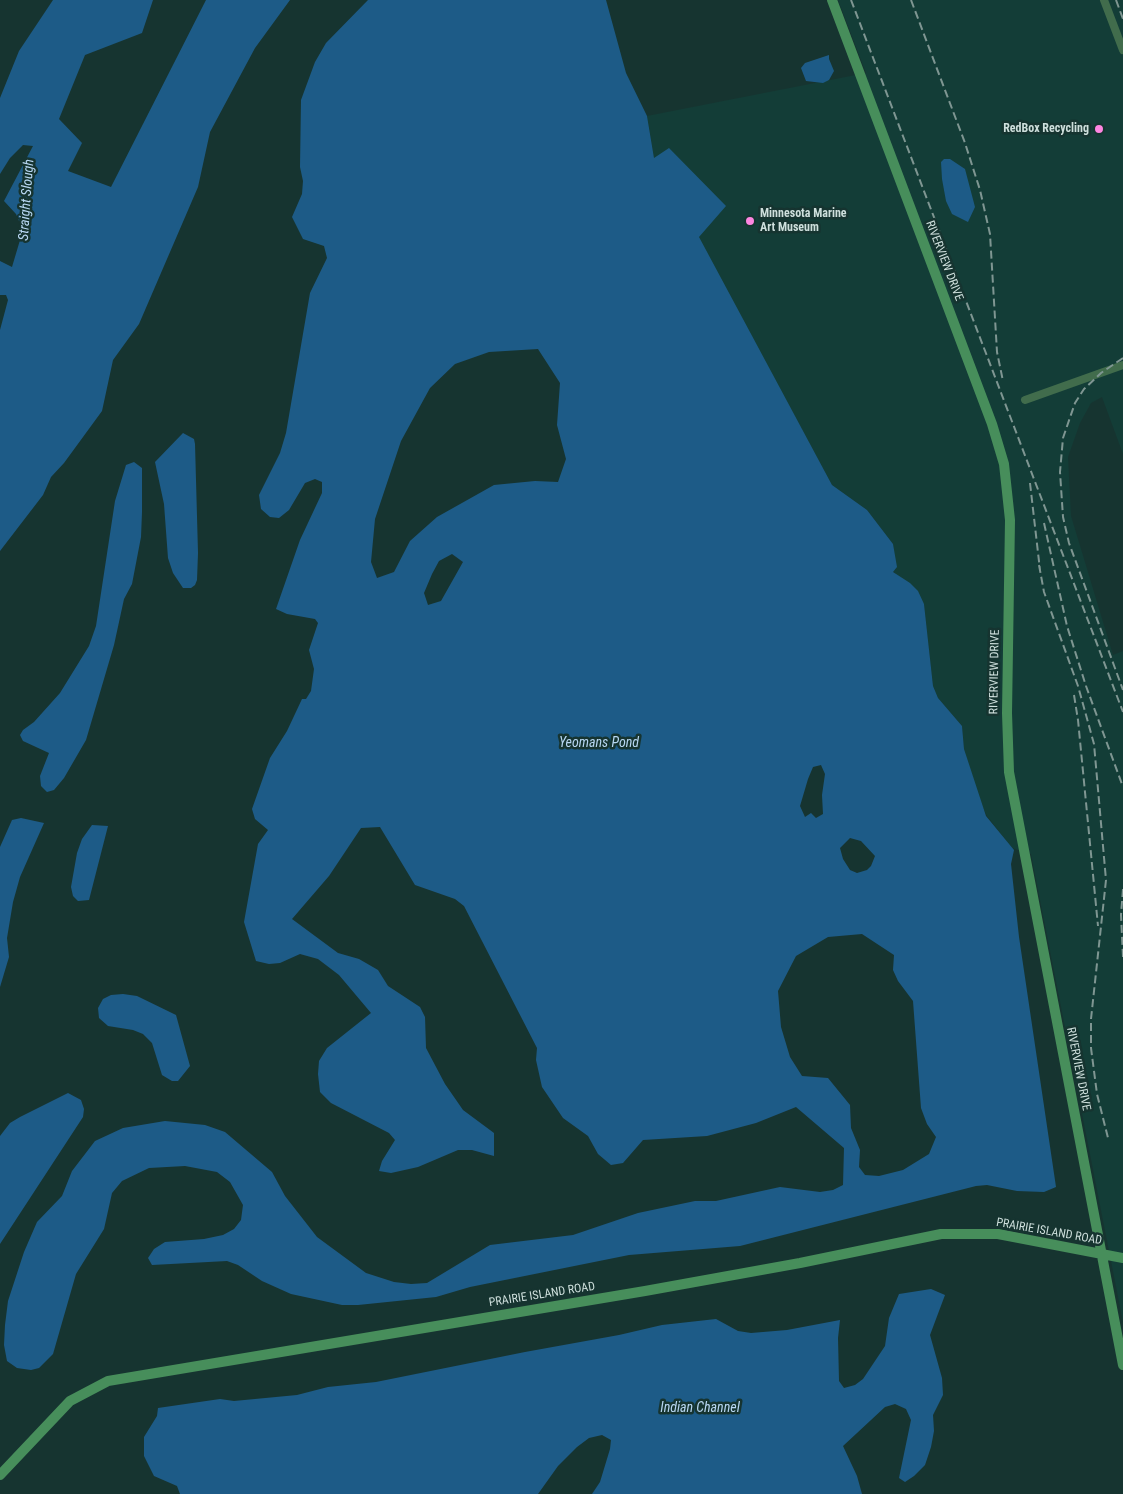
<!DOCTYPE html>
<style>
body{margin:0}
canvas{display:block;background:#163430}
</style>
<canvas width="1123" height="1494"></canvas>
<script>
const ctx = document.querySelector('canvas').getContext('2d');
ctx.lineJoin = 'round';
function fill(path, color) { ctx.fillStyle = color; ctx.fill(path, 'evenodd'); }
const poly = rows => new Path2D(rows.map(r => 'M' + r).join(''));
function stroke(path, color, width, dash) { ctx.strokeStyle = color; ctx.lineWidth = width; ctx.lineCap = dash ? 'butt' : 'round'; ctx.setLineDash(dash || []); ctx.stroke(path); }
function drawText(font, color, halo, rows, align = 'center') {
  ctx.font = font + ' "Roboto Condensed",sans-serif'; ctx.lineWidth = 5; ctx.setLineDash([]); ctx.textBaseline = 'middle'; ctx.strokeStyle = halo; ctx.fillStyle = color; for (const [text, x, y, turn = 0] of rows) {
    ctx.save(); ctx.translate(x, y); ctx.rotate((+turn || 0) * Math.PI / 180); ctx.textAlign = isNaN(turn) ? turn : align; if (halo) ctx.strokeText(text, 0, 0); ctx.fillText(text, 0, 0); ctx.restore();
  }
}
const built = poly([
 [838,0,1123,0,1123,454,1102,397,1091,403,1080,423,1068,457,1071,516,1113,655,1123,651,1123,1322,1031,854,1012,848,987,816,980,802,964,749,962,726,938,698,933,686,924,604,893,571,896,569,893,544,867,510,832,485,654,158,647,116,866,73]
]);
const water = poly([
 [53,0,153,0,142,33,85,55,59,119,82,143,68,171,111,187,206,0,290,0,255,48,210,132,198,187,139,324,113,360,102,411,64,463,51,477,43,495,0,551,0,330,8,300,6,295,0,295,0,261,12,267,23,230,16,214,4,201,33,146,23,145,10,158,0,174,0,98,19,51],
 [368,0,606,0,626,73,647,116,654,158,669,148,726,206,699,237,832,485,867,510,893,544,897,567,893,572,910,583,918,591,924,604,933,686,938,698,962,726,964,749,986,816,1014,850,1011,864,1019,937,1056,1187,1044,1192,1017,1191,987,1185,976,1186,740,1246,629,1255,470,1287,436,1297,358,1305,342,1305,291,1294,262,1281,238,1265,227,1261,152,1265,148,1258,154,1249,165,1242,204,1239,223,1235,234,1229,241,1220,243,1205,230,1182,217,1172,185,1166,149,1168,122,1181,112,1193,104,1229,76,1274,53,1354,39,1368,31,1370,17,1368,7,1361,4,1345,5,1325,8,1301,24,1252,37,1222,62,1196,72,1171,95,1141,123,1128,165,1121,205,1125,225,1132,272,1172,285,1196,317,1237,366,1273,394,1282,411,1284,427,1283,490,1245,573,1235,638,1213,695,1201,716,1201,780,1187,820,1192,833,1190,843,1185,844,1148,796,1107,756,1123,707,1136,643,1140,623,1163,611,1165,598,1154,588,1136,563,1118,542,1087,536,1060,537,1048,464,906,455,899,415,885,380,827,361,828,329,876,292,919,338,953,359,959,378,970,388,986,420,1007,425,1017,426,1048,445,1084,463,1110,494,1133,494,1156,472,1150,458,1150,418,1167,391,1173,379,1171,382,1161,395,1140,389,1133,331,1103,320,1092,318,1074,319,1061,327,1048,371,1013,339,975,318,959,300,954,280,963,269,964,256,961,244,922,258,844,268,830,255,819,252,809,270,758,287,731,302,699,306,699,311,691,314,669,309,650,318,623,315,619,287,614,276,609,300,540,322,493,322,482,315,479,305,483,289,510,279,518,270,517,261,509,259,495,280,453,286,433,310,293,327,258,324,246,303,239,292,217,302,194,303,181,300,167,301,100,315,62,326,43],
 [538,349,560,383,557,425,566,459,558,482,535,481,494,485,437,517,410,541,394,572,377,578,371,562,375,519,401,441,430,388,455,364,489,352],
 [452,554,463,562,441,601,428,605,424,593,432,574,439,561],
 [821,765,825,774,822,795,823,814,816,818,811,813,805,817,800,806,808,779,813,767],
 [850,838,861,841,875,856,871,866,867,870,857,873,850,870,843,859,840,848],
 [862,934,894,955,893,970,898,981,913,1001,921,1108,927,1124,936,1137,929,1154,903,1170,879,1176,865,1175,859,1167,860,1150,851,1128,850,1105,828,1078,802,1076,790,1057,781,1027,778,991,796,956,828,937],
 [829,55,829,59,834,71,829,80,823,83,806,81,801,68,805,63],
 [944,159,950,159,965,169,975,207,968,222,952,214,946,201,942,179,941,162],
 [183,433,194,439,195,444,198,553,197,580,195,585,191,588,183,588,173,573,168,558,164,504,155,462],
 [134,462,142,468,142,512,141,537,132,584,124,599,114,645,86,740,64,778,54,790,47,792,41,786,40,776,49,753,23,741,20,735,23,730,34,722,60,693,89,646,96,626,115,501,126,465],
 [21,818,44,823,20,877,13,902,7,938,9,957,0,987,0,847,12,820],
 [92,825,108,826,89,900,78,901,73,896,71,887,77,853,82,839],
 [123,994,137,996,176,1015,190,1066,178,1081,172,1081,162,1075,152,1043,143,1034,133,1030,108,1026,99,1018,98,1008,103,999,111,995],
 [68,1093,81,1100,84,1109,83,1117,0,1244,0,1136,10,1123,20,1117],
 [931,1289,945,1295,930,1335,942,1378,943,1395,933,1415,934,1431,931,1447,925,1465,914,1476,905,1482,899,1478,911,1420,906,1409,895,1404,885,1407,843,1446,857,1476,862,1494,592,1494,600,1482,610,1449,611,1440,602,1435,589,1438,577,1447,558,1466,538,1494,180,1494,177,1486,154,1476,144,1456,144,1437,157,1416,158,1408,220,1399,234,1401,297,1395,328,1387,376,1382,525,1352,619,1335,662,1325,716,1319,738,1331,751,1333,787,1330,840,1320,838,1338,839,1381,844,1388,855,1385,863,1379,885,1346,889,1318,899,1294]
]);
const street = poly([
 [1104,0,1123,50],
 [1025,400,1123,365]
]);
const secondary = poly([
 [832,0,992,424,1004,464,1010,520,1007,713,1009,772,1123,1365],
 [0,1475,70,1401,108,1381,645,1291,800,1263,941,1234,998,1234,1123,1258]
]);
const rail = poly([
 [851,0,1123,712],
 [911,0,965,143,980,190,990,234,997,352,1003,381],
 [1116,0,1123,19],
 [1123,358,1101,373,1084,389,1075,403,1063,438,1060,472,1063,517,1069,543,1123,690],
 [1030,483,1040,570],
 [1044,523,1067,626,1086,686,1123,787],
 [1039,565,1044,592,1078,686,1094,744,1106,880,1091,1019,1091,1048,1097,1094,1108,1138],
 [1074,695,1078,720,1098,926],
 [1123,889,1121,915,1123,957]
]);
const markers = [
 [1099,129,5,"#fd86e1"],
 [750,221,5,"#fd86e1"]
];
const poiNames = [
 ["RedBox Recycling",1089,129],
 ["Minnesota Marine",760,214,"left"],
 ["Art Museum",760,228,"left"]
];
const streetNames = [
 ["RIVERVIEW DRIVE",944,261,69],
 ["RIVERVIEW DRIVE",995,672,-89],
 ["RIVERVIEW DRIVE",1078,1069,79],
 ["PRAIRIE ISLAND ROAD",1049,1232,10],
 ["PRAIRIE ISLAND ROAD",542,1295,-9]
];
const waterNames = [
 ["Straight Slough",27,200,-86],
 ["Yeomans Pond",599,743],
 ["Indian Channel",700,1408]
];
fill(built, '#133d37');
fill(water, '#1d5b87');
stroke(street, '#416c4c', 8);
stroke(secondary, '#478e5b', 10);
stroke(rail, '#7f9692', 2, [8, 4]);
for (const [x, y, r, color] of markers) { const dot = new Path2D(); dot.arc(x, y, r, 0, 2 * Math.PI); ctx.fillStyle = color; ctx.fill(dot); stroke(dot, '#163430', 2); }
drawText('bold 12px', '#cedfdc', '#163430', poiNames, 'right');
drawText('12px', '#cedfdc', '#163430', streetNames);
drawText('italic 14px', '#b8d7f2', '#163430', waterNames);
</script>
